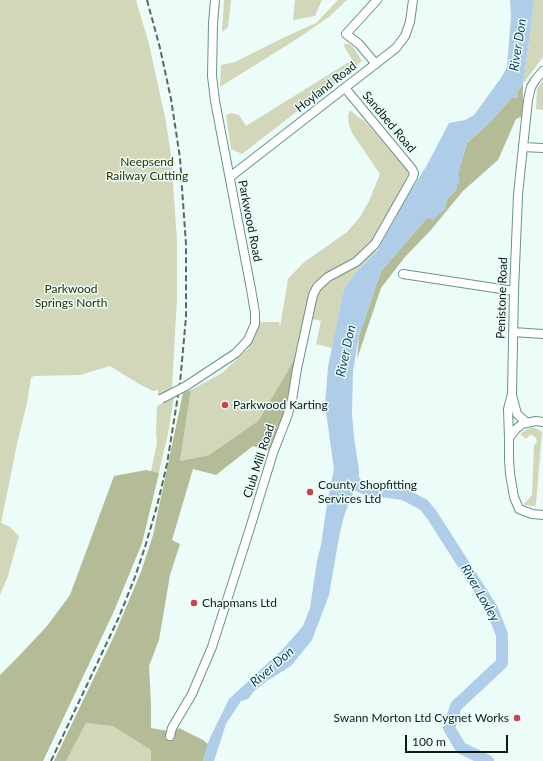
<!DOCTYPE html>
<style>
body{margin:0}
#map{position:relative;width:543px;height:761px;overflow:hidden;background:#ecfdf9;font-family:Lato,sans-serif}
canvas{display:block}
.scale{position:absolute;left:405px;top:735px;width:103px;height:18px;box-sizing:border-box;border:2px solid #0a1b18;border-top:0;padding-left:5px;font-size:12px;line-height:14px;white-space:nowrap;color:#0a1b18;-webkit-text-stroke:3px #ecfdf9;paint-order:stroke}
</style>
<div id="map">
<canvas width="543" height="761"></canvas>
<div class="scale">100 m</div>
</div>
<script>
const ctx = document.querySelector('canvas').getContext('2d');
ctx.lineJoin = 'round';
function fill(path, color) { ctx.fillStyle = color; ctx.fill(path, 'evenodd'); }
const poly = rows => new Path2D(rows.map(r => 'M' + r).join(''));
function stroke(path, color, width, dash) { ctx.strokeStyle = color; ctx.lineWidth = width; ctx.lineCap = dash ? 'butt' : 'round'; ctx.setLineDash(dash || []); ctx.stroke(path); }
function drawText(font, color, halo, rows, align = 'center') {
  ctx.font = font + ' Lato,sans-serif'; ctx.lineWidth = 3; ctx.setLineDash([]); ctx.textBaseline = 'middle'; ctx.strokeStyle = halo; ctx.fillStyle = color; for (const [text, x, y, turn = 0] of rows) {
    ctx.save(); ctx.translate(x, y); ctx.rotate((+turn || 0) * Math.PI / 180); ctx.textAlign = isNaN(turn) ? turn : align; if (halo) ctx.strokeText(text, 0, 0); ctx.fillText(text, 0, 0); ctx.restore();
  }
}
const green = poly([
 [0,0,136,0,149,44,166,122,171,155,177,240,177,297,172,388,158,396,158,390,153,391,139,384,110,366,80,375,34,376,31,378,27,403,17,444,1,523,10,527,19,536,8,576,0,595],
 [224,0,231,0,228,27,222,32],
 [295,0,322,0,315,16,293,20],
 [338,0,347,0,330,16,300,37,220,87,221,65,235,62,287,36,316,23],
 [534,0,543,0,543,57,523,84,530,36],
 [343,44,349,44,353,47,362,61,357,65,242,154,231,149,226,115,231,113,239,115,246,126,352,60],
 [543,80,543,110,536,109,537,89],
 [350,110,359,118,364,120,408,171,409,179,371,243,377,251,356,272,344,288,332,348,316,344,321,321,304,317,296,357,258,421,209,455,180,461,191,390,222,373,248,349,259,322,279,322,280,327,288,279,303,263,347,232,360,217,369,201,380,174,352,133,349,125,348,116],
 [174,397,168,434,142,543,114,611,43,761,36,761,148,485,157,443,156,432,157,406],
 [530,428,535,428,541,431,542,432,536,504,534,506,524,505,524,504,532,495,534,445,536,444,537,441,536,438,532,435,530,435,526,439,520,434,526,430],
 [86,723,113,725,151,750,151,761,66,761]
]);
const forest = poly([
 [523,84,523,116,516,119,498,160,463,191,430,231,405,257,381,288,357,359,359,336,381,271,427,218,445,209,447,199,456,190,458,173,467,143,489,123,518,91],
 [296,357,283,418,270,452,253,446,216,475,193,469,172,540,180,544,170,575,159,640,149,666,151,705,151,728,174,732,179,728,203,740,208,744,203,761,151,761,151,750,113,726,86,723,66,761,54,761,114,636,141,572,153,535,183,393,191,390,180,461,209,455,258,421],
 [146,470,159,473,142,543,114,611,43,761,0,761,0,675,17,658,47,626,70,595,114,476]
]);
const water = poly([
 [510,0,534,0,530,36,523,84,518,91,518,98,512,98,489,123,467,143,458,173,460,179,456,190,447,199,445,209,433,220,427,218,381,271,359,336,353,371,352,414,354,437,359,470,359,477,362,482,361,487,360,490,355,488,345,513,340,532,329,595,312,640,291,666,267,681,254,691,248,699,241,701,226,724,214,761,203,761,209,740,229,699,283,649,303,626,310,608,317,561,321,545,327,504,334,469,325,405,328,367,344,288,356,272,377,251,409,194,427,165,449,123,465,120,474,115,501,78,507,67,511,17]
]);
const river = poly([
 [349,479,361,487,367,489,403,494,411,498,424,505,432,515,492,609,502,635,502,663,456,706,449,728,461,748,488,761]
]);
const street = poly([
 [376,64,359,44,346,34,377,0],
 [543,71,536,79,531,87,528,100,523,147,518,195,514,291,512,394,508,409,509,438,509,459,510,474,514,497,519,509,532,514,543,515],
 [523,147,543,148],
 [230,177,396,48,405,36,410,22,413,0],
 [403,274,514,291],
 [513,332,543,334],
 [186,386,236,353,248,340,255,324,255,313,251,289,215,101,212,76,213,23,215,0],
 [512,395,517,414,526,422],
 [509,438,516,429,522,424,536,421,543,422],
 [170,736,172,728,192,694,212,647,250,528,273,453,287,417,292,400,297,369,313,295,317,287,328,277,356,262,375,244,413,177,414,173,412,169,345,88]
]);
const rail = poly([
 [51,761,119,617,135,577,145,547,157,506,167,464,180,383,186,317,186,244,182,188,180,158,171,99,160,48,147,0]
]);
const streetBridge = poly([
 [161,399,186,386]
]);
const markers = [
 [225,405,4,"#cf3f4c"],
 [310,492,4,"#cf3f4c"],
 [194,603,4,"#cf3f4c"],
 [517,718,4,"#cf3f4c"]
];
const streetNames = [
 ["Hoyland Road",326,87,-38],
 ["Sandbed Road",389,122,50],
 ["Parkwood Road",250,221,79],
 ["Penistone Road",502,298,-88],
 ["Club Mill Road",259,461,-72]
];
const parkNames = [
 ["Neepsend",147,162],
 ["Railway Cutting",147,176],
 ["Parkwood",71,289],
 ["Springs North",71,303]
];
const poiNames = [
 ["Parkwood Karting",233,405],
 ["County Shopfitting",318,485],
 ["Services Ltd",318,499],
 ["Chapmans Ltd",202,603],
 ["Swann Morton Ltd Cygnet Works",509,718,"right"]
];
const waterNames = [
 ["River Don",518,45,-81],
 ["River Don",346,351,-78],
 ["River Loxley",480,593,60],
 ["River Don",272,667,-41]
];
fill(green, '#d1d7b8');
fill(forest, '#b4bb97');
fill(water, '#afcde8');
stroke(river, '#afcde8', 12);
stroke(street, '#69938b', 10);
stroke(street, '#fff', 8);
stroke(rail, '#576865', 2, [6, 3]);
stroke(streetBridge, '#69938b', 10, []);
stroke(streetBridge, '#fff', 8);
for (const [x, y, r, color] of markers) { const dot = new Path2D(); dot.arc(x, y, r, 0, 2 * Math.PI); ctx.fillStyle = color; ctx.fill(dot); stroke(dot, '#ecfdf9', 1.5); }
drawText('12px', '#0a1b18', '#ecfdf9', streetNames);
drawText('12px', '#2a2f02', '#ecfdf9', parkNames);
drawText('12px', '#0a1b18', '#ecfdf9', poiNames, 'left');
drawText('italic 13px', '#093c5f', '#ecfdf9', waterNames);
</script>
